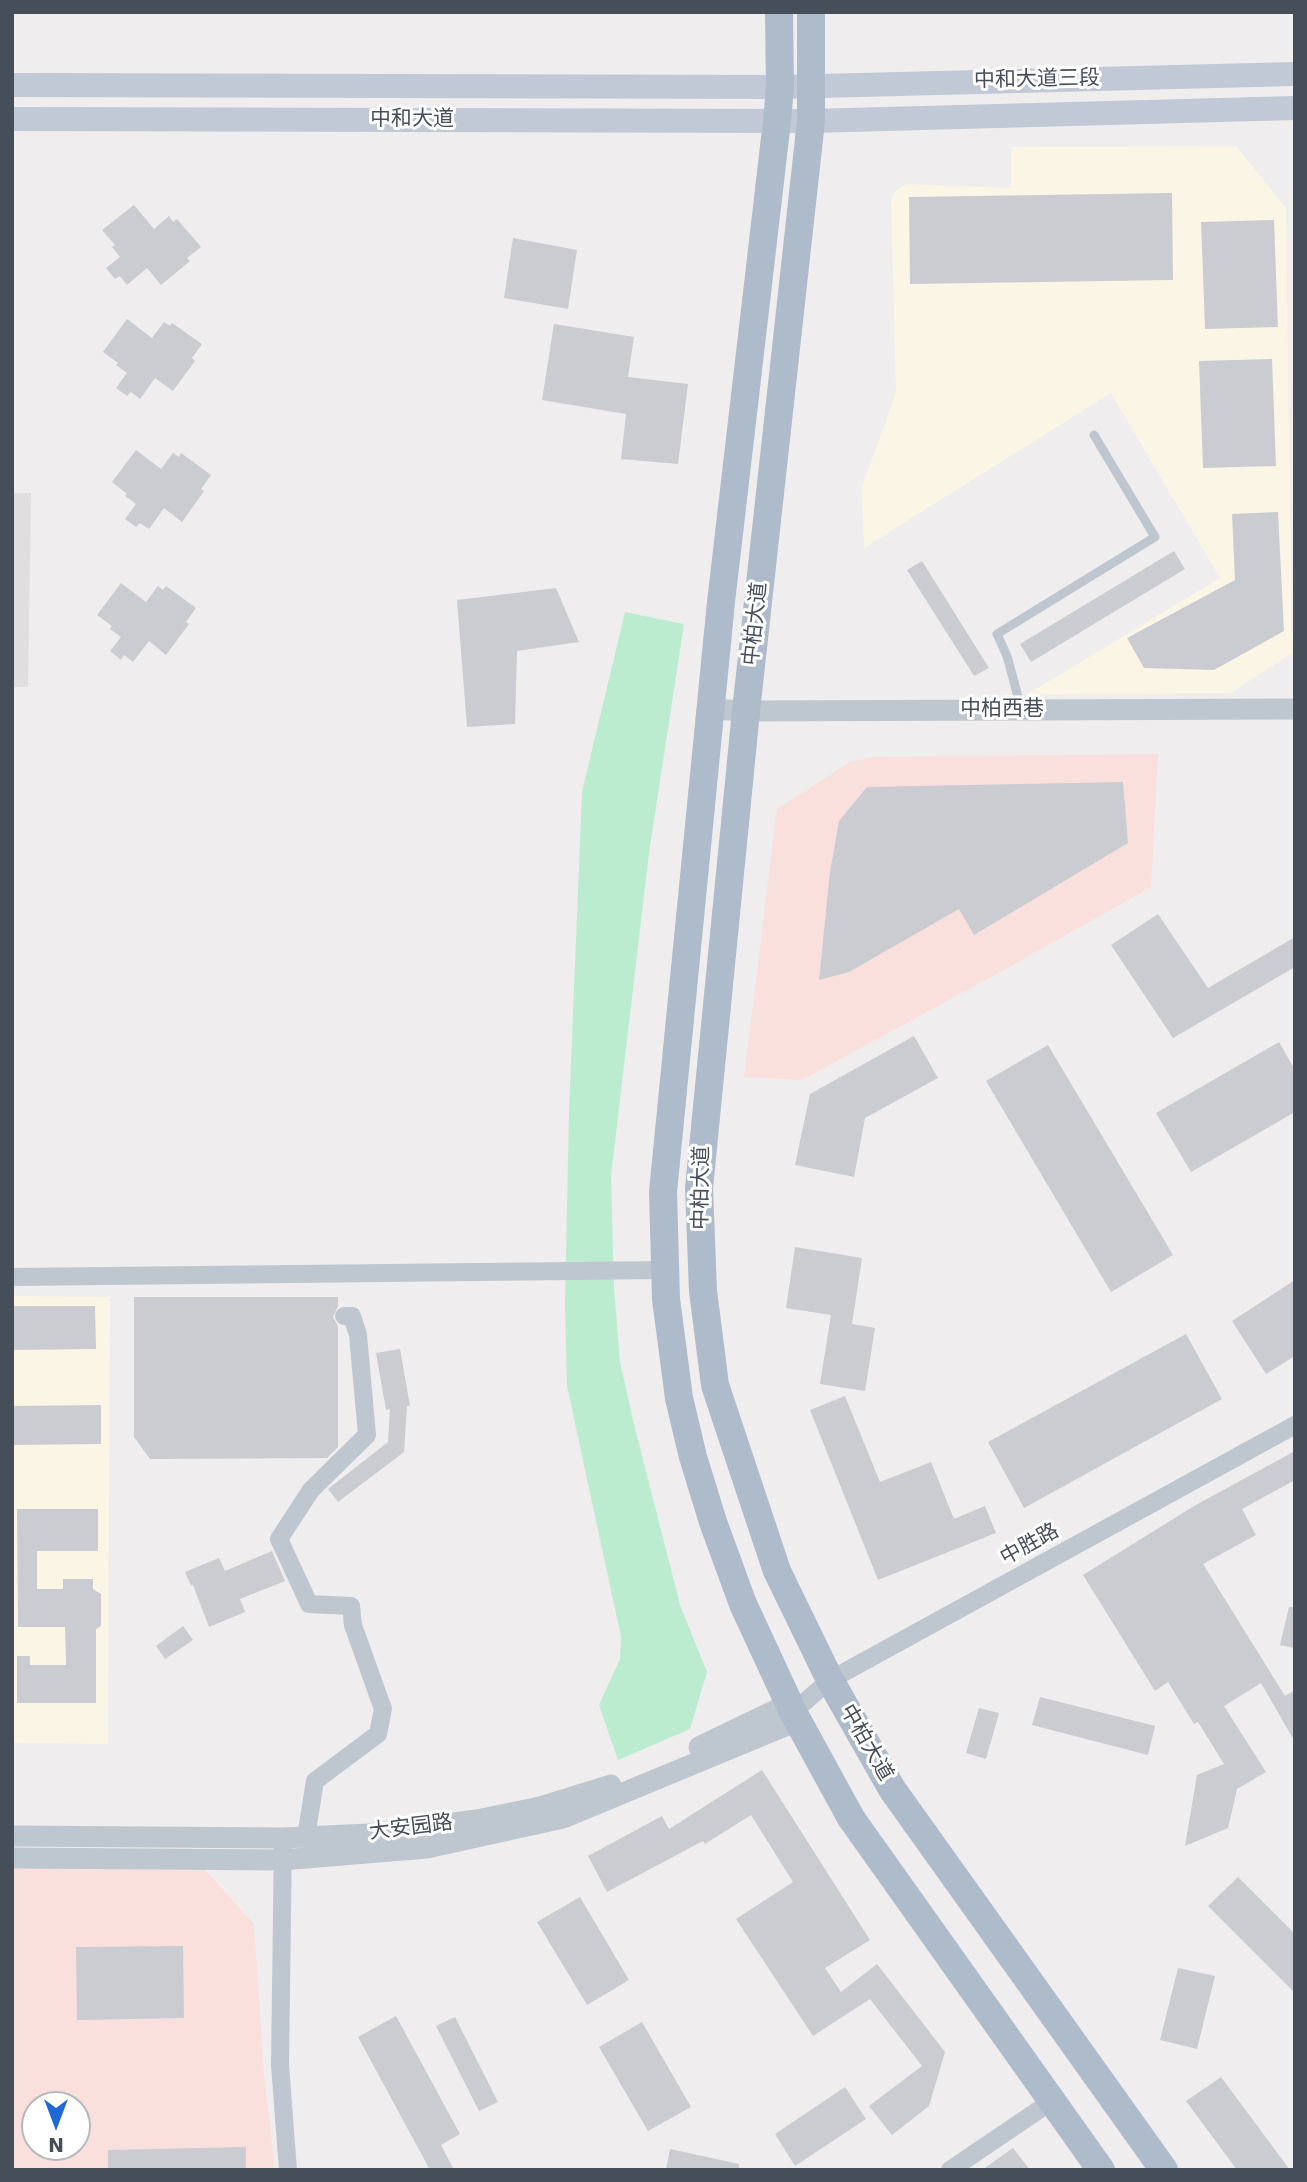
<!DOCTYPE html>
<meta charset="utf-8">
<style>
body{margin:0}
#map{position:relative;width:1307px;height:2182px;overflow:hidden;background:#efeded;font-family:"DejaVu Sans",sans-serif}
canvas{display:block}
.frame{position:absolute;inset:0;border:14px solid #464f59;pointer-events:none}
.north{position:absolute;left:21px;top:2091px;width:70px;height:70px;box-sizing:border-box;background:#fff;border:2px solid #b5b9bd;border-radius:50%;rotate:180deg;font-size:19px;font-weight:700;line-height:28px;text-align:center;color:#464f59}
.north::after{content:'';display:block;margin:auto;width:24px;height:32px;background:#2068d7;clip-path:polygon(50% 0,100% 100%,50% 72%,0 100%)}
</style>
<div id="map">
<canvas width="1307" height="2182"></canvas>
<div class="frame"></div>
<div class="north">N</div>
</div>
<script>
const ctx = document.querySelector('canvas').getContext('2d');
ctx.lineJoin = 'round';
function fill(path, color) { ctx.fillStyle = color; ctx.fill(path, 'evenodd'); }
const poly = rows => new Path2D(rows.map(r => 'M' + r).join(''));
function stroke(path, color, width, dash) { ctx.strokeStyle = color; ctx.lineWidth = width; ctx.lineCap = dash ? 'butt' : 'round'; ctx.setLineDash(dash || []); ctx.stroke(path); }
function drawText(font, color, halo, rows, align = 'center') {
  ctx.font = font + ' "DejaVu Sans","Noto Sans SC",sans-serif'; ctx.lineWidth = 6; ctx.setLineDash([]); ctx.textBaseline = 'middle'; ctx.strokeStyle = halo; ctx.fillStyle = color; for (const [text, x, y, turn = 0] of rows) {
    ctx.save(); ctx.translate(x, y); ctx.rotate((+turn || 0) * Math.PI / 180); ctx.textAlign = isNaN(turn) ? turn : align; if (halo) ctx.strokeText(text, 0, 0); ctx.fillText(text, 0, 0); ctx.restore();
  }
}
const commercial = poly([
 [1236,146,1286,208,1292,653,1231,693,1026,695,1220,578,1111,393,864,548,862,487,896,392,891,201,895,191,907,184,1011,188,1011,147],
 [12,1296,110,1297,108,1744,12,1743]
]);
const education = poly([
 [12,493,31,493,28,687,12,687]
]);
const medical = poly([
 [1158,754,1151,887,1013,965,802,1080,744,1077,777,809,850,762,874,757],
 [12,1868,205,1870,254,1924,264,2073,275,2170,12,2170],
 [35,2105,77,2105,77,2147,35,2147]
]);
const green = poly([
 [625,612,684,624,649,853,611,1176,614,1288,620,1362,633,1420,680,1605,707,1672,690,1729,618,1760,599,1705,620,1659,621,1637,567,1386,565,1305,569,1112,582,792]
]);
const building = poly([
 [1172,193,1173,280,910,284,909,197],
 [134,205,154,229,169,216,173,222,177,219,201,247,187,258,190,261,161,285,147,268,127,285,120,276,115,279,106,268,120,257,112,247,115,245,102,230],
 [1274,220,1278,327,1205,329,1201,222],
 [513,238,577,250,568,309,504,298],
 [127,319,152,338,164,322,170,326,172,323,202,344,192,358,195,361,173,391,155,378,140,399,131,392,127,396,116,388,127,373,116,365,118,363,103,352],
 [554,324,634,337,628,377,688,384,678,464,621,459,626,414,542,400],
 [1272,359,1276,466,1203,468,1199,361],
 [136,450,161,469,173,453,179,457,181,453,211,475,201,489,204,491,182,522,164,508,149,529,140,523,136,527,125,519,136,504,125,496,127,494,112,482],
 [1278,512,1284,631,1214,670,1144,668,1127,638,1235,580,1232,514],
 [1174,551,1185,569,1031,662,1020,644],
 [922,561,989,668,974,676,907,570],
 [121,583,146,602,158,586,163,590,166,586,196,608,186,622,189,624,166,655,149,641,133,662,124,655,121,660,110,651,121,637,110,629,112,626,97,615],
 [556,588,579,642,517,651,515,724,467,727,457,600],
 [1123,782,1128,843,974,935,959,909,849,972,819,980,830,872,839,821,867,787],
 [1158,914,1208,988,1295,937,1295,967,1173,1038,1111,945],
 [914,1036,938,1078,865,1118,854,1177,795,1165,810,1094],
 [1279,1042,1295,1070,1295,1112,1191,1172,1156,1113],
 [1048,1045,1173,1255,1111,1292,986,1081],
 [795,1247,862,1258,852,1324,875,1328,865,1391,820,1384,831,1315,786,1308],
 [1295,1280,1295,1356,1266,1374,1232,1321],
 [134,1297,338,1297,338,1306,333,1317,338,1326,338,1447,327,1458,150,1459,134,1437],
 [12,1306,95,1306,96,1349,12,1350],
 [1186,1334,1222,1399,1024,1508,988,1442],
 [400,1349,410,1406,407,1406,404,1452,338,1502,328,1489,388,1442,390,1409,386,1410,376,1353],
 [845,1396,880,1482,931,1462,954,1519,985,1506,996,1533,878,1580,810,1410],
 [101,1405,101,1444,12,1445,12,1406],
 [1295,1451,1295,1480,1242,1509,1256,1535,1203,1564,1285,1696,1295,1690,1295,1742,1261,1683,1224,1706,1266,1772,1237,1789,1228,1828,1185,1846,1197,1775,1224,1764,1198,1722,1194,1724,1168,1682,1155,1691,1083,1575,1194,1506],
 [17,1509,98,1509,98,1551,37,1551,37,1589,63,1589,63,1579,93,1579,93,1589,101,1594,101,1626,96,1629,96,1703,17,1703,17,1656,30,1656,30,1665,66,1665,65,1627,18,1627],
 [272,1551,285,1581,240,1599,245,1612,209,1627,193,1585,191,1586,185,1572,219,1558,225,1571],
 [1289,1607,1295,1607,1295,1648,1280,1645],
 [183,1626,193,1640,165,1659,156,1646],
 [1040,1697,1155,1726,1148,1755,1032,1725],
 [979,1708,999,1713,986,1759,966,1753],
 [762,1770,870,1940,825,1968,841,1992,877,1964,945,2052,929,2106,892,2135,869,2106,922,2066,870,1999,813,2036,736,1919,793,1882,751,1815,705,1844,703,1841,607,1892,588,1856,662,1816,669,1829],
 [1238,1877,1295,1934,1295,1993,1208,1906],
 [580,1897,629,1980,587,2005,537,1922],
 [183,1946,184,2018,77,2020,76,1947],
 [1178,1968,1215,1976,1197,2049,1160,2040],
 [396,2016,460,2134,441,2145,454,2170,430,2170,358,2037],
 [455,2017,498,2102,479,2111,436,2026],
 [642,2022,691,2107,648,2131,599,2047],
 [1221,2077,1290,2170,1237,2170,1186,2101],
 [845,2087,866,2119,795,2166,775,2134],
 [246,2147,246,2170,108,2170,108,2150],
 [1013,2148,1030,2170,982,2170],
 [670,2149,739,2164,739,2170,666,2170]
]);
const service = poly([
 [1021,708,1007,656,997,634,1155,537,1094,435]
]);
const minor = poly([
 [12,1277,665,1270],
 [793,1712,830,1680,1295,1425],
 [306,1837,315,1781,378,1734,383,1709,353,1625,351,1606,309,1604,279,1539,311,1490,367,1435,358,1335,352,1316,344,1316],
 [283,1838,280,2065,288,2170],
 [950,2170,1052,2101]
]);
const tertiary = poly([
 [710,709,746,711,1295,709],
 [699,1747,788,1704],
 [12,1836,283,1838,368,1834,477,1820,540,1807,611,1785],
 [12,1858,282,1860,427,1848,563,1818,797,1721]
]);
const secondary = poly([
 [12,85,780,87,1295,74],
 [12,119,811,121,1295,108]
]);
const primary = poly([
 [779,12,780,87,777,121,721,602,663,1192,666,1299,679,1398,693,1457,713,1522,743,1604,793,1712,851,1818,1101,2170],
 [811,12,811,121,746,711,699,1188,703,1291,715,1385,777,1571,830,1680,892,1789,1164,2170]
]);
const streetNames = [
 ["中和大道三段",1037,80,-1],
 ["中和大道",412,120],
 ["中柏大道",756,624,-84],
 ["中柏西巷",1002,710],
 ["中柏大道",702,1188,-89],
 ["中胜路",1030,1545,-29],
 ["中柏大道",866,1743,60],
 ["大安园路",411,1828,-7]
];
fill(commercial, '#fbf5e6');
fill(education, '#e0dede');
fill(medical, '#f9e0dd');
fill(green, '#bcecd0');
fill(building, '#caccd2');
stroke(service, '#bec7cf', 9);
stroke(minor, '#bec7cf', 18);
stroke(tertiary, '#bec7cf', 21);
stroke(secondary, '#c0c9d5', 24);
stroke(primary, '#adbbcb', 28);
drawText('21px', '#464f59', '#fff', streetNames);
</script>
